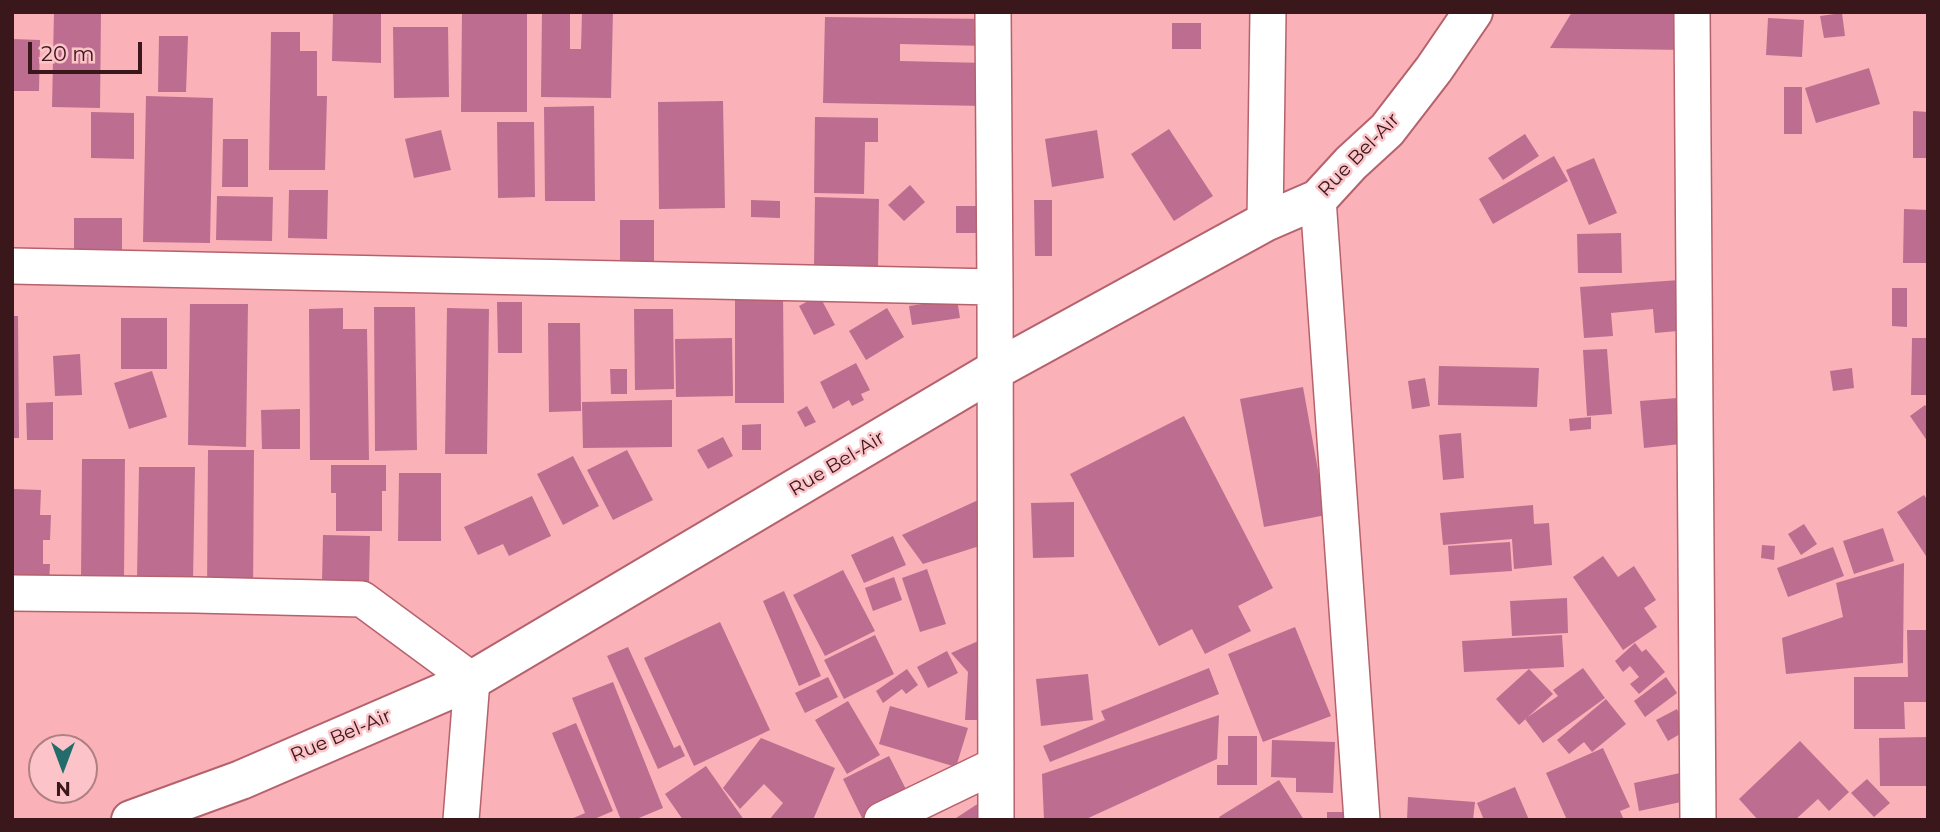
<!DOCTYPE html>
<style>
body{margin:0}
#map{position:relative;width:1940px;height:832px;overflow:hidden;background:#fab1b7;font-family:Montserrat,sans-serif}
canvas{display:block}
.frame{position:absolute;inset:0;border:14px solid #39171b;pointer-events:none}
.north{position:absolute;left:28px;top:734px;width:70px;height:70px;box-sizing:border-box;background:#fcc4c8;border:2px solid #ae7f83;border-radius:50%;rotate:180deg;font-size:19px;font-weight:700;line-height:28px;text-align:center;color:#39171b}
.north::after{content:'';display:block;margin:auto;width:24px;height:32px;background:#226d6c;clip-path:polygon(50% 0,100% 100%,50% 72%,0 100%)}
.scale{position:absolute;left:28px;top:42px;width:114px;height:32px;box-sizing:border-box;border:4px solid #39171b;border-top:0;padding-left:9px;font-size:21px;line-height:24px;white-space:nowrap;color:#39171b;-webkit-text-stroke:5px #fcc4c8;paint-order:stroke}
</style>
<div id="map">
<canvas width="1940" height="832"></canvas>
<div class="frame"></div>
<div class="north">N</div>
<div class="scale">20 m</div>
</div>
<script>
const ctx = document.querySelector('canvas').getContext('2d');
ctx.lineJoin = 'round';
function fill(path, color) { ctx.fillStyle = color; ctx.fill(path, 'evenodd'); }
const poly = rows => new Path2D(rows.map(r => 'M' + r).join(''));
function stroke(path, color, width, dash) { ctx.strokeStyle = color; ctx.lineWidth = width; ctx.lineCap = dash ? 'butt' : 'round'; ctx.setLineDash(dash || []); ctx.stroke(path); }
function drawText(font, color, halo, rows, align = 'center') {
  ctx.font = font + ' Montserrat,sans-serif'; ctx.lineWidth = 5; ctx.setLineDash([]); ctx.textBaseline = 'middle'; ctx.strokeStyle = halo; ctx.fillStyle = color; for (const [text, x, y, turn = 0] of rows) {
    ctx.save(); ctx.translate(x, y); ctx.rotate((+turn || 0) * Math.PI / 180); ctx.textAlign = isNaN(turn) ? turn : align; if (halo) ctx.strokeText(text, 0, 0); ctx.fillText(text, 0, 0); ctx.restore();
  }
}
const building = poly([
 [54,12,101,12,100,108,52,107],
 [333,12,381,12,381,63,332,61],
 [462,12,527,12,527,112,461,112],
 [542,12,570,12,570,49,581,49,582,12,613,12,611,98,541,97],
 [1572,12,1684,12,1684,50,1550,48],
 [1842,13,1845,36,1824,38,1820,16],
 [825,17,987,19,986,46,900,44,900,61,985,63,985,106,823,103],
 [1768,18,1804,20,1802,57,1766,55],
 [1172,23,1201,23,1201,49,1172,49],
 [393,27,448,27,449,97,394,98],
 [271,32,300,32,300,51,317,51,317,96,327,96,325,170,269,170],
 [159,36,188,36,186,92,158,92],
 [12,39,40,40,39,91,12,91],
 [1869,68,1880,104,1816,123,1805,88],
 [1784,87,1802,87,1802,134,1784,134],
 [146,96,213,98,210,243,143,242],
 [723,101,725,208,659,209,658,102],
 [594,106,595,201,545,201,544,107],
 [1913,111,1928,112,1928,158,1913,158],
 [91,112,134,113,134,159,91,158],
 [815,117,878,118,878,142,865,142,864,194,814,193],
 [497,122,534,122,535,197,498,198],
 [1169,129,1213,196,1174,221,1131,154],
 [441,130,451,170,414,178,405,139],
 [1097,130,1104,178,1052,187,1045,139],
 [1525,134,1539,156,1503,180,1488,158],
 [223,139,248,139,248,187,222,187],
 [1554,156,1568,181,1493,224,1479,199],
 [1594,158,1617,213,1589,225,1566,170],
 [910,185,925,202,904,221,888,205],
 [289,190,328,190,327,239,288,238],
 [217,196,273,197,272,241,216,240],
 [815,197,879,199,878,267,814,266],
 [751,200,780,201,780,218,751,217],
 [1034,200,1052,200,1052,256,1035,256],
 [956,206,980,206,980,233,956,233],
 [1904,209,1928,210,1928,263,1903,263],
 [74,218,122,218,122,256,74,255],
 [620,220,654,220,654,268,620,268],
 [1621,233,1622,273,1578,273,1577,234],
 [1708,278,1712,328,1655,333,1653,309,1611,313,1613,336,1584,338,1580,287],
 [1892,288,1907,288,1907,327,1892,326],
 [735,290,783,290,784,403,735,403],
 [819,295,835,325,814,335,799,306],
 [957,299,960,318,912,325,909,306],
 [497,302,522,302,522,353,498,353],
 [190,304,248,304,246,447,188,445],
 [374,307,415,307,417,450,375,451],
 [343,308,343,329,367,329,369,460,310,460,309,309],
 [447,308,489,309,487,454,445,454],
 [887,308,904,337,866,360,849,331],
 [634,309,673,309,674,389,635,390],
 [12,316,18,316,19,438,12,438],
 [121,318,167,318,167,369,121,369],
 [548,323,580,323,581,411,549,412],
 [732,338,733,396,676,397,675,339],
 [1912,338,1928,338,1928,395,1911,395],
 [1607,349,1612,414,1587,416,1583,350],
 [80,354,82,395,55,396,53,356],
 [856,363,870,390,861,394,864,400,852,406,849,400,833,409,820,382],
 [1439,366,1539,368,1537,407,1438,405],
 [1852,368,1854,388,1833,391,1830,371],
 [610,369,627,369,627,394,611,394],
 [152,371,167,417,129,429,114,383],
 [1425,378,1430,406,1412,409,1408,381],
 [1303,387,1326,515,1264,527,1240,399],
 [1677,398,1681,444,1644,448,1640,401],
 [672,400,672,447,583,448,582,402],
 [53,402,53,440,27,440,26,403],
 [1925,405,1928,409,1928,442,1910,416],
 [807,406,816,422,805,427,797,412],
 [300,409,300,449,262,449,261,410],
 [1184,416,1273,588,1238,606,1251,631,1205,654,1192,629,1159,646,1070,474],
 [1591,417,1591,429,1570,431,1569,419],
 [761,424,761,450,742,450,742,425],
 [1461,433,1464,478,1443,480,1439,435],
 [723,437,733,456,708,469,697,450],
 [208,450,254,450,253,596,207,596],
 [627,450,653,500,613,520,587,470],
 [573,456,599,506,563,525,537,474],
 [82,459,125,459,124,579,81,579],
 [331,465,386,465,386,491,382,491,382,531,336,531,336,493,331,493],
 [139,467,195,467,193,581,137,579],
 [399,473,441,473,441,541,398,541],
 [13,489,41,490,40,515,51,515,50,540,43,540,43,564,50,564,49,584,12,583],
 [1924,495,1928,501,1928,559,1897,512],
 [532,496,551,536,509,556,503,544,478,555,464,527],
 [987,496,989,543,923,564,902,535],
 [1074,502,1074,557,1033,558,1031,503],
 [1533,505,1534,524,1549,523,1552,565,1514,569,1512,539,1443,545,1440,513],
 [1804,524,1817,544,1801,555,1788,534],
 [1883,528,1894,561,1854,574,1843,541],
 [323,535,370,536,369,582,322,581],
 [893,536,906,565,864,583,851,555],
 [1510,542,1512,571,1450,575,1448,546],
 [1762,545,1775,546,1774,560,1761,558],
 [1833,547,1844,576,1788,597,1777,568],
 [1603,556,1618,577,1634,566,1656,600,1644,608,1657,627,1623,650,1573,577],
 [1904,563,1903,663,1786,674,1782,638,1843,617,1836,583],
 [927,569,946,624,920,632,902,578],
 [843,570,875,631,825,656,793,595],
 [894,577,902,600,873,611,865,588],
 [784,591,821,676,799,686,763,601],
 [1567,598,1568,633,1512,636,1510,601],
 [720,622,770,730,694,766,644,658],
 [1295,627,1331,716,1263,742,1228,654],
 [1907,630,1928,630,1928,702,1904,702,1905,729,1854,729,1854,677,1908,677],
 [875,635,894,674,844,699,824,660],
 [992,635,993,720,965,720,968,672,951,653],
 [1562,635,1564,667,1464,672,1462,641],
 [1635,643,1642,652,1646,649,1665,672,1639,694,1630,684,1639,677,1630,666,1623,672,1615,661],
 [628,647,674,748,680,745,685,756,658,769,607,656],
 [947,651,958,673,928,688,917,667],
 [1209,668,1219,694,1050,762,1043,746,1105,720,1101,711],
 [1583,668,1605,698,1543,743,1525,719,1558,696,1553,690],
 [907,669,918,685,906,694,902,689,883,703,876,691],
 [1529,669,1553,694,1519,725,1496,699],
 [1088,674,1093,720,1041,726,1036,679],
 [828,677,838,697,805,713,795,693],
 [1666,677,1677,693,1645,717,1634,701],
 [613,682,663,808,634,820,621,820,572,698],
 [1606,699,1626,724,1592,752,1584,742,1569,754,1557,740],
 [848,701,880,755,847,774,815,720],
 [890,706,968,728,956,767,879,744],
 [1677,709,1687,730,1668,741,1656,720],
 [1219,715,1217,759,1084,820,1044,820,1042,774],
 [576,723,613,811,592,820,569,820,585,813,552,733],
 [1228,736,1257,736,1257,785,1217,785,1217,765,1228,765],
 [1928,737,1928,786,1880,786,1879,738],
 [761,738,835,768,813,820,769,820,783,803,764,784,740,809,723,788],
 [1272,740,1335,742,1333,793,1296,792,1296,778,1271,777],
 [1800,741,1849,792,1829,811,1818,799,1795,820,1758,820,1739,799],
 [1603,748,1630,807,1620,811,1624,820,1567,820,1546,773],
 [889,756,911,799,870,820,863,820,843,779],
 [706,766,718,783,744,820,683,820,665,794],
 [1703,768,1709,796,1639,811,1634,783],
 [1867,779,1890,803,1874,817,1851,793],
 [1279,780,1304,820,1221,820,1219,817],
 [1515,787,1529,820,1484,820,1477,803],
 [1408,797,1475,802,1473,820,1407,820],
 [979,803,979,820,953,820],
 [1327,812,1352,812,1352,820,1327,820]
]);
const minor = poly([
 [993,12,995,287,996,820],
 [1692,12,1698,820],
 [1318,199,1362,820],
 [1265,222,1268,12],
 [12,266,995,287],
 [12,593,195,595,362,599,472,680,461,820],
 [882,820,996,765]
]);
const secondary = poly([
 [131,820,241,780,472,680,995,370,1265,222,1318,199,1351,163,1387,130,1434,69,1473,12]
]);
const streetNames = [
 ["Rue Bel-Air",1359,155,-46],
 ["Rue Bel-Air",837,464,-31],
 ["Rue Bel-Air",341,736,-23]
];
fill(building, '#bd6e90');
stroke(minor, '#b5626c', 38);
stroke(secondary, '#b5626c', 42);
stroke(minor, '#fff', 35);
stroke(secondary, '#fff', 38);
drawText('19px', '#39171b', '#fcc4c8', streetNames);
</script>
